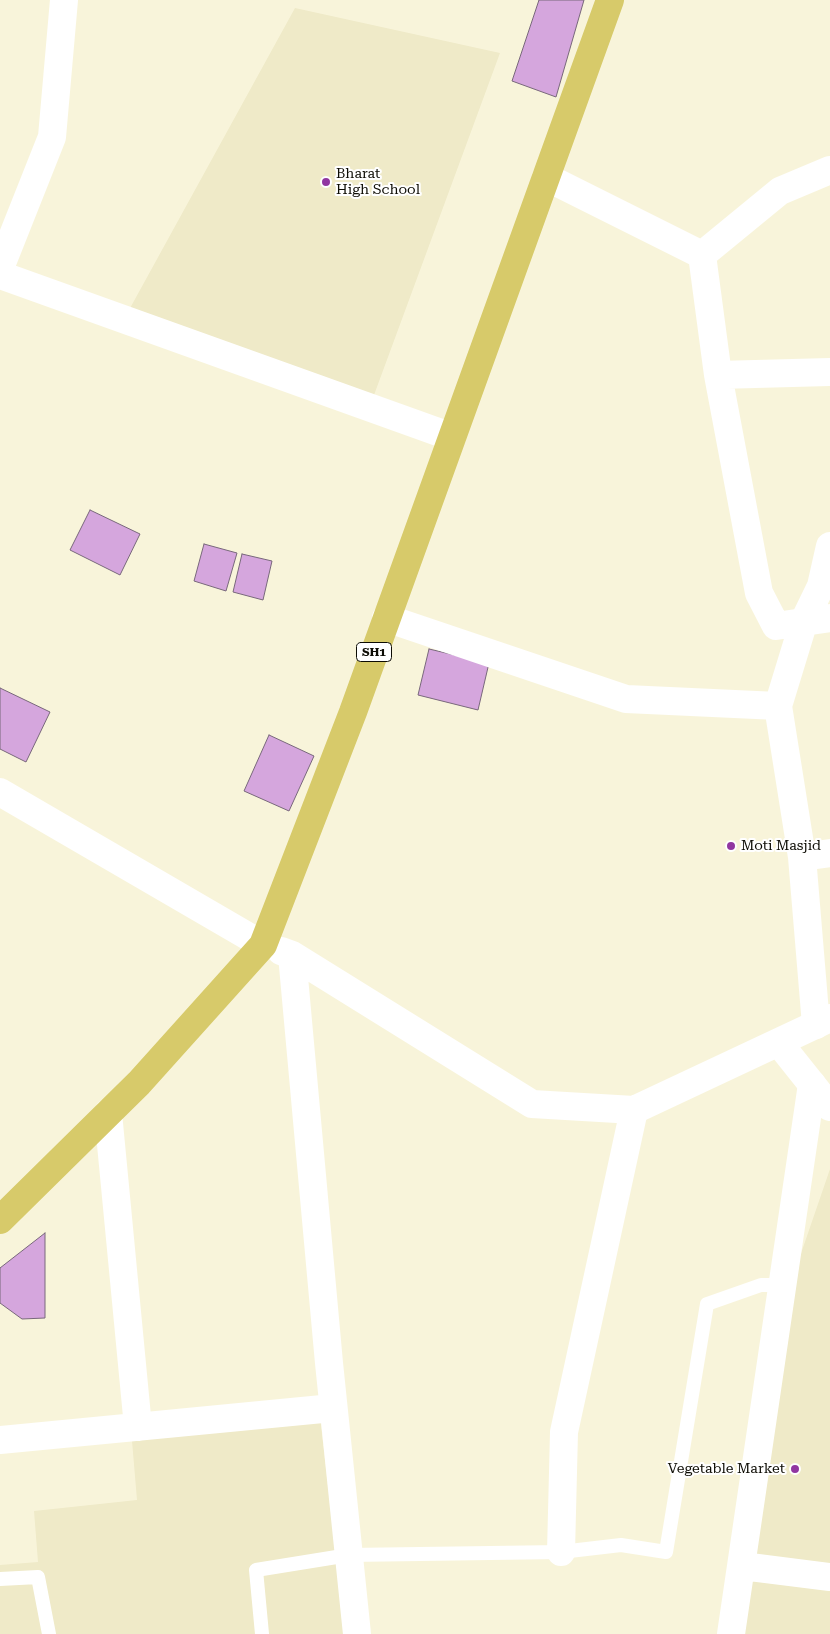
<!DOCTYPE html>
<style>
body{margin:0}
canvas{display:block;background:#f8f4da}
</style>
<canvas width="830" height="1634"></canvas>
<script>
const ctx = document.querySelector('canvas').getContext('2d');
ctx.lineJoin = 'round';
function fill(path, color) { ctx.fillStyle = color; ctx.fill(path, 'evenodd'); }
const poly = rows => new Path2D(rows.map(r => 'M' + r).join(''));
function stroke(path, color, width, dash) { ctx.strokeStyle = color; ctx.lineWidth = width; ctx.lineCap = dash ? 'butt' : 'round'; ctx.setLineDash(dash || []); ctx.stroke(path); }
function drawText(font, color, halo, rows, align = 'center') {
  ctx.font = font + ' "Roboto Serif",serif'; ctx.lineWidth = 4; ctx.setLineDash([]); ctx.textBaseline = 'middle'; ctx.strokeStyle = halo; ctx.fillStyle = color; for (const [text, x, y, turn = 0] of rows) {
    ctx.save(); ctx.translate(x, y); ctx.rotate((+turn || 0) * Math.PI / 180); ctx.textAlign = isNaN(turn) ? turn : align; if (halo) ctx.strokeText(text, 0, 0); ctx.fillText(text, 0, 0); ctx.restore();
  }
}
const built = poly([
 [295,8,500,53,374,395,129,310],
 [830,1169,830,1634,735,1634,784,1303],
 [319,1408,345,1634,0,1634,0,1565,38,1562,34,1511,137,1500,131,1429]
]);
const building = poly([
 [539,0,584,0,556,97,512,81,539,0],
 [90,510,140,534,120,575,70,550,90,510],
 [204,544,237,553,226,591,194,581,204,544],
 [242,554,272,561,263,600,233,592,242,554],
 [429,649,489,663,478,710,418,695,429,649],
 [0,688,50,712,26,762,0,749,0,688],
 [269,735,314,756,289,811,244,791,269,735],
 [45,1233,45,1318,22,1319,0,1303,0,1268,45,1233]
]);
const service = poly([
 [0,1579,38,1577,49,1634],
 [262,1634,256,1570,349,1555,561,1552,621,1545,666,1552,707,1304,761,1285,783,1285]
]);
const minor = poly([
 [546,177,702,255],
 [702,255,718,375,759,593,776,626,830,618],
 [702,255,780,191,830,170],
 [0,268,52,137,64,0],
 [0,275,452,437],
 [718,375,830,372],
 [386,618,626,699,778,706],
 [0,792,263,945],
 [802,857,830,853],
 [816,1025,802,857,778,706,804,621,821,586,830,546],
 [108,1113,138,1427],
 [0,1440,333,1408],
 [561,1552,564,1432,634,1110],
 [742,1566,830,1577],
 [731,1634,812,1084]
]);
const tertiary = poly([
 [281,951,292,955,532,1104,634,1110,830,1018],
 [292,955,329,1363,357,1634],
 [779,1043,830,1107]
]);
const primary = poly([
 [0,1220,139,1083,263,945,353,712,610,0]
]);
const markers = [
 [326,182,5,"#9136a1"],
 [731,846,5,"#9136a1"],
 [795,1469,5,"#9136a1"]
];
const shields = [
 [374,652,35]
];
const shieldNames = [
 ["SH1",374,652]
];
const poiNames = [
 ["Bharat",336,174],
 ["High School",336,190],
 ["Moti Masjid",741,846],
 ["Vegetable Market",785,1469,"right"]
];
fill(built, '#efeac8');
fill(building, '#d5a6dd');
stroke(building, '#78687b', 1);
stroke(service, '#fff', 14);
stroke(minor, '#fff', 28);
stroke(tertiary, '#fff', 28);
stroke(primary, '#d7ca6a', 28);
for (const [x, y, r, color] of markers) { const dot = new Path2D(); dot.arc(x, y, r, 0, 2 * Math.PI); ctx.fillStyle = color; ctx.fill(dot); stroke(dot, '#fff', 2); }
for (const [x, y, w] of shields) { const box = new Path2D(); box.roundRect(x - w / 2, y - 9.5, w, 19, 4); ctx.fillStyle = '#fff'; ctx.fill(box); stroke(box, '#0d0c04', 1); }
drawText('bold 12px', '#0d0c04', null, shieldNames);
drawText('14px', '#0d0c04', '#fff', poiNames, 'left');
</script>
